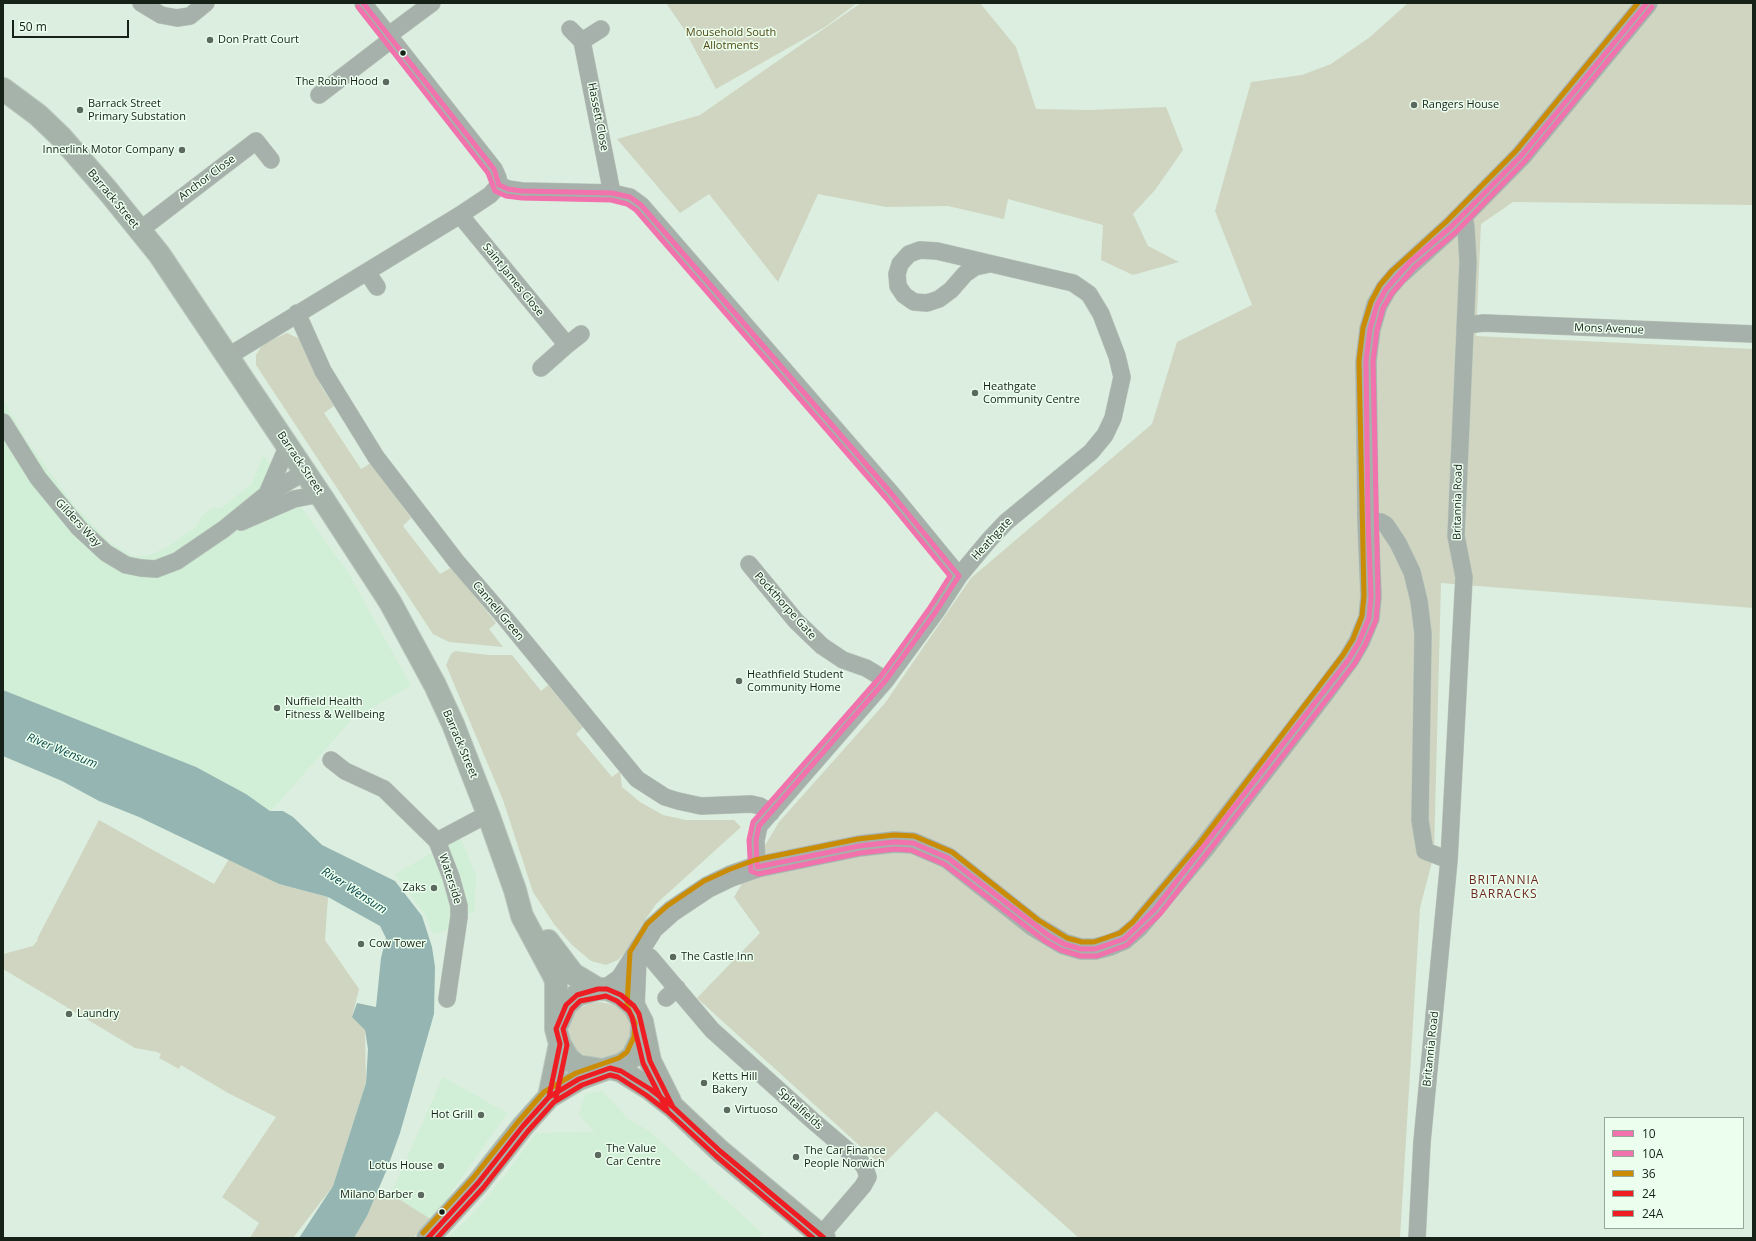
<!DOCTYPE html>
<style>
body{margin:0}
#map{position:relative;width:1756px;height:1241px;overflow:hidden;background:#dceedf;font-family:"Open Sans",sans-serif}
canvas{display:block}
.frame{position:absolute;inset:0;border:4px solid #162118;pointer-events:none}
.legend{position:absolute;left:1604px;top:1117px;width:140px;height:112px;box-sizing:border-box;background:#ecffee;border:1px solid #96a698;margin:0;padding:5px 7px;list-style:none;font-size:12px;color:#162118}
.legend li{display:flex;align-items:center;gap:8px;height:20px}
.legend b{width:20px;border:1px solid #96a698}
.scale{position:absolute;left:12px;top:20px;width:117px;height:18px;box-sizing:border-box;border:2px solid #162118;border-top:0;padding-left:5px;font-size:12px;line-height:14px;white-space:nowrap;color:#162118;-webkit-text-stroke:3px #ecffee;paint-order:stroke}
</style>
<div id="map">
<canvas width="1756" height="1241"></canvas>
<div class="frame"></div>
<ul class="legend">
<li><b style="height:5px;background:#f172ac"></b>10</li>
<li><b style="height:5px;background:#f172ac"></b>10A</li>
<li><b style="height:5px;background:#ca8b05"></b>36</li>
<li><b style="height:5px;background:#ee1d23"></b>24</li>
<li><b style="height:5px;background:#ee1d23"></b>24A</li>
</ul>
<div class="scale">50 m</div>
</div>
<script>
const ctx = document.querySelector('canvas').getContext('2d');
ctx.lineJoin = 'round';
function fill(path, color) { ctx.fillStyle = color; ctx.fill(path, 'evenodd'); }
const poly = rows => new Path2D(rows.map(r => 'M' + r).join(''));
function stroke(path, color, width, dash) { ctx.strokeStyle = color; ctx.lineWidth = width; ctx.lineCap = dash ? 'butt' : 'round'; ctx.setLineDash(dash || []); ctx.stroke(path); }
function drawText(font, color, halo, rows, align = 'center') {
  ctx.font = font + ' "Open Sans",sans-serif'; ctx.lineWidth = 3; ctx.setLineDash([]); ctx.textBaseline = 'middle'; ctx.strokeStyle = halo; ctx.fillStyle = color; for (const [text, x, y, turn = 0] of rows) {
    ctx.save(); ctx.translate(x, y); ctx.rotate((+turn || 0) * Math.PI / 180); ctx.textAlign = isNaN(turn) ? turn : align; if (halo) ctx.strokeText(text, 0, 0); ctx.fillText(text, 0, 0); ctx.restore();
  }
}
const built = poly([
 [3,400,27,441,73,504,109,542,134,557,150,555,168,547,197,526,202,516,212,508,221,508,252,484,263,455,347,571,411,686,353,718,271,811,246,794,196,767,3,690],
 [460,837,476,876,474,911,445,930,433,934,426,916,395,874],
 [443,1077,507,1113,432,1220,391,1194],
 [602,1091,627,1118,649,1131,762,1233,758,1238,446,1238,470,1217,504,1177,536,1133,595,1132,579,1115,585,1094]
]);
const green = poly([
 [666,3,857,3,825,27,716,89,684,29],
 [861,3,980,3,1016,47,1036,109,1089,110,1166,107,1183,150,1155,190,1133,214,1148,246,1179,262,1133,275,1101,260,1103,225,1008,199,1004,219,948,206,886,207,818,194,778,282,709,194,680,213,617,139,700,115],
 [1408,3,1753,3,1753,205,1513,202,1481,224,1476,336,1753,349,1753,608,1441,583,1434,854,1420,908,1400,1238,1079,1238,936,1111,882,1166,697,998,760,933,734,897,779,822,885,703,971,578,1152,424,1177,342,1252,305,1215,211,1251,82,1302,75,1331,64,1370,37],
 [287,333,300,339,306,346,321,386,334,406,324,413,361,469,371,463,411,518,403,526,440,574,452,567,496,623,489,629,503,647,449,642,433,634,256,365,256,355,263,344],
 [455,651,489,655,512,655,541,691,548,685,583,727,576,734,612,777,620,771,622,787,640,802,663,815,686,820,734,820,741,827,656,904,639,929,631,945,618,960,606,965,591,961,572,945,554,924,533,892,503,800,446,665,451,654],
 [99,820,214,884,229,859,279,884,328,897,325,940,359,989,352,1017,365,1029,366,1083,333,1186,293,1238,250,1238,259,1223,222,1197,276,1117,228,1093,181,1065,179,1069,159,1058,161,1054,157,1052,135,1048,3,969,3,954,33,946,38,940,37,939],
 [600,1002,615,1005,627,1015,632,1029,631,1037,623,1049,618,1053,601,1058,588,1057,576,1050,570,1037,569,1030,573,1015,578,1009,591,1003],
 [378,1191,391,1194,432,1220,413,1238,354,1238,367,1216]
]);
const water = poly([
 [3,690,196,767,246,794,270,811,283,811,293,817,322,845,395,881,422,916,432,947,435,967,434,1014,400,1133,387,1169,367,1216,354,1238,299,1238,333,1186,366,1083,368,1049,365,1030,352,1017,357,1003,376,1007,381,958,386,938,380,926,328,897,279,884,139,817,99,801,62,781,3,756]
]);
const minor = poly([
 [141,3,161,15,177,18,190,16,206,3],
 [363,3,494,169,498,178,499,185],
 [570,29,582,41],
 [601,29,582,41,612,193],
 [389,35,432,3],
 [319,95,392,39],
 [499,185,508,189,522,191,612,193,630,197,641,205,891,493,959,576],
 [460,215,567,345,581,334],
 [140,230,256,141,271,160],
 [367,272,377,287],
 [297,313,323,371,376,457,456,561,505,618,637,779,665,797,678,801,701,806,751,804,760,806,771,813],
 [1465,325,1484,323,1753,334],
 [227,357,460,215,490,195,499,185],
 [541,368,567,345],
 [3,422,38,478,79,528,106,553,126,565,141,568,156,569,177,561,224,529,267,494,305,472],
 [267,494,288,445],
 [1368,521,1381,522,1386,525,1398,543,1412,572,1419,601,1423,634,1420,820,1425,851,1449,860],
 [241,522,294,499,320,494],
 [749,564,796,621,822,646,843,660,866,668,886,680],
 [331,760,345,771,384,789,437,841],
 [757,867,756,840,759,826,886,680,935,613,959,576,989,540,1006,522,1091,452,1105,435,1113,418,1122,377,1117,356,1101,314,1089,294,1073,283,937,251,920,250,909,254,900,264,897,274,898,286,904,295,914,302,927,303,939,299,951,290,965,274,975,267,989,264],
 [650,957,712,1030,812,1120,860,1161,865,1168,868,1177,863,1186,821,1235],
 [666,998,677,988],
 [447,999,459,917,459,906,451,877,437,841,488,814],
 [1417,1238,1422,1142,1449,860,1464,577,1456,536,1468,262,1466,228,1465,221,1461,217]
]);
const tertiary = poly([
 [607,989,621,979,653,928,672,911,708,887,731,876,757,867,859,846,894,842,913,843,948,858,1034,926,1064,944,1081,949,1095,949,1110,945,1124,939,1138,927,1204,848,1322,695,1349,659,1359,642,1369,618,1371,596,1368,521,1366,361,1370,329,1377,305,1386,289,1397,276,1451,227,1521,156,1647,3],
 [634,1006,636,957]
]);
const secondary = poly([
 [642,1022,650,1061,670,1101],
 [610,1068,621,1071,650,1089,673,1107,720,1151,824,1238]
]);
const primary = poly([
 [3,89,38,115,61,137,108,191,159,254,323,499,390,602,435,685,453,724,488,814,515,890,522,916,553,974,556,981,556,1029],
 [548,941,573,974,598,989],
 [598,989,607,989,621,995,634,1006,642,1022,641,1039,632,1057,622,1064,603,1070,578,1066,568,1058,560,1044,556,1029,566,1005,577,995,598,989],
 [549,1097,560,1044],
 [428,1238,478,1183,523,1126,549,1097,579,1079,603,1070]
]);
const bus1 = poly([
 [363,3,494,169,499,185,508,189,522,191,612,193,630,197,641,205,891,493,959,576,935,613,886,680,759,826,756,840,757,867,859,846,894,842,913,843,948,858,1048,935,1064,944,1081,949,1095,949,1124,939,1155,909,1349,659,1359,642,1369,618,1371,596,1368,521,1366,361,1370,329,1377,305,1386,289,1410,262,1451,227,1521,156,1647,3]
]);
const bus2 = poly([
 [358,7,488,173,495,191,506,196,522,198,611,200,627,204,636,210,886,498,950,576,929,609,881,676,753,822,749,840,751,871,758,874,860,853,894,849,911,850,944,864,1045,941,1061,950,1081,956,1097,956,1127,945,1160,914,1355,663,1365,645,1376,620,1378,597,1373,361,1377,330,1383,308,1392,293,1415,267,1456,232,1526,160,1652,7]
]);
const bus3 = poly([
 [423,1233,473,1178,518,1122,544,1092,576,1073,619,1058,627,1052,634,1037,635,1023,627,1006,630,952,647,924,667,906,704,881,728,870,755,860,858,839,894,835,914,836,952,852,1038,920,1067,938,1082,942,1094,942,1120,933,1133,922,1199,844,1343,655,1353,639,1362,616,1364,596,1359,361,1363,328,1371,302,1380,285,1392,271,1446,222,1516,151,1638,3]
]);
const bus4 = poly([
 [549,1097,560,1044,556,1029,566,1005,577,995,598,989,607,989,621,995,634,1006,639,1014,650,1061,673,1107],
 [428,1238,478,1183,523,1126,549,1097,579,1079,610,1068,621,1071,650,1089,673,1107,720,1151,824,1238]
]);
const bus5 = poly([
 [556,1098,567,1045,563,1029,572,1009,580,1001,606,996,617,1001,629,1011,632,1017,643,1063,667,1110],
 [437,1238,483,1188,528,1131,554,1102,582,1085,610,1075,618,1077,646,1095,668,1112,716,1156,813,1238]
]);
const markers = [
 [210,40,4,"#5b695e"],
 [403,53,3.5,"#162118"],
 [386,82,4,"#5b695e"],
 [1414,105,4,"#5b695e"],
 [80,110,4,"#5b695e"],
 [182,150,4,"#5b695e"],
 [975,393,4,"#5b695e"],
 [739,681,4,"#5b695e"],
 [277,708,4,"#5b695e"],
 [434,888,4,"#5b695e"],
 [361,944,4,"#5b695e"],
 [673,957,4,"#5b695e"],
 [69,1014,4,"#5b695e"],
 [704,1083,4,"#5b695e"],
 [727,1110,4,"#5b695e"],
 [481,1115,4,"#5b695e"],
 [598,1155,4,"#5b695e"],
 [796,1157,4,"#5b695e"],
 [441,1166,4,"#5b695e"],
 [421,1195,4,"#5b695e"],
 [442,1212,3.5,"#162118"]
];
const parkNames = [
 ["Mousehold South",731,33],
 ["Allotments",731,46]
];
const poiNames = [
 ["Don Pratt Court",218,40],
 ["The Robin Hood",378,82,"right"],
 ["Barrack Street",88,104],
 ["Primary Substation",88,117],
 ["Rangers House",1422,105],
 ["Innerlink Motor Company",174,150,"right"],
 ["Heathgate",983,387],
 ["Community Centre",983,400],
 ["Heathfield Student",747,675],
 ["Community Home",747,688],
 ["Nuffield Health",285,702],
 ["Fitness & Wellbeing",285,715],
 ["Zaks",426,888,"right"],
 ["Cow Tower",369,944],
 ["The Castle Inn",681,957],
 ["Laundry",77,1014],
 ["Ketts Hill",712,1077],
 ["Bakery",712,1090],
 ["Virtuoso",735,1110],
 ["Hot Grill",473,1115,"right"],
 ["The Value",606,1149],
 ["Car Centre",606,1162],
 ["The Car Finance",804,1151],
 ["People Norwich",804,1164],
 ["Lotus House",433,1166,"right"],
 ["Milano Barber",413,1195,"right"]
];
const streetNames = [
 ["Hassett Close",598,117,79],
 ["Anchor Close",207,178,-37],
 ["Barrack Street",113,199,50],
 ["Saint James Close",513,280,51],
 ["Mons Avenue",1609,329,2],
 ["Barrack Street",300,463,56],
 ["Britannia Road",1458,502,-89],
 ["Gilders Way",78,523,47],
 ["Heathgate",992,539,-47],
 ["Pockthorpe Gate",785,606,48],
 ["Cannell Green",498,611,50],
 ["Barrack Street",460,744,67],
 ["Waterside",450,879,72],
 ["Britannia Road",1431,1049,-84],
 ["Spitalfields",800,1109,42]
];
const waterNames = [
 ["River Wensum",62,751,22],
 ["River Wensum",354,891,33]
];
const neighbourhoodNames = [
 ["BRITANNIA",1504,881],
 ["BARRACKS",1504,895]
];
fill(built, '#d1eed6');
fill(green, '#cfd5c1');
fill(water, '#94b5b1');
stroke(minor, '#bac7bc', 18);
stroke(tertiary, '#bac7bc', 22);
stroke(secondary, '#bac7bc', 24);
stroke(primary, '#bac7bc', 24);
stroke(minor, '#a7b1ab', 17);
stroke(tertiary, '#a7b1ab', 21);
stroke(secondary, '#a5b0a8', 22);
stroke(primary, '#a6b3ab', 22);
stroke(bus1, '#f172ac', 5);
stroke(bus2, '#f172ac', 5);
stroke(bus3, '#ca8b05', 5);
stroke(bus4, '#ee1d23', 5);
stroke(bus5, '#ee1d23', 5);
for (const [x, y, r, color] of markers) { const dot = new Path2D(); dot.arc(x, y, r, 0, 2 * Math.PI); ctx.fillStyle = color; ctx.fill(dot); stroke(dot, '#ecffee', 1.5); }
drawText('11px', '#4f4710', '#ecffee', parkNames);
drawText('11px', '#162118', '#ecffee', poiNames, 'left');
drawText('11px', '#162118', '#ecffee', streetNames);
drawText('italic 12px', '#094749', '#ecffee', waterNames);
ctx.letterSpacing = '1px';
drawText('12px', '#6e2922', '#ecffee', neighbourhoodNames);
ctx.letterSpacing = '0px';
</script>
